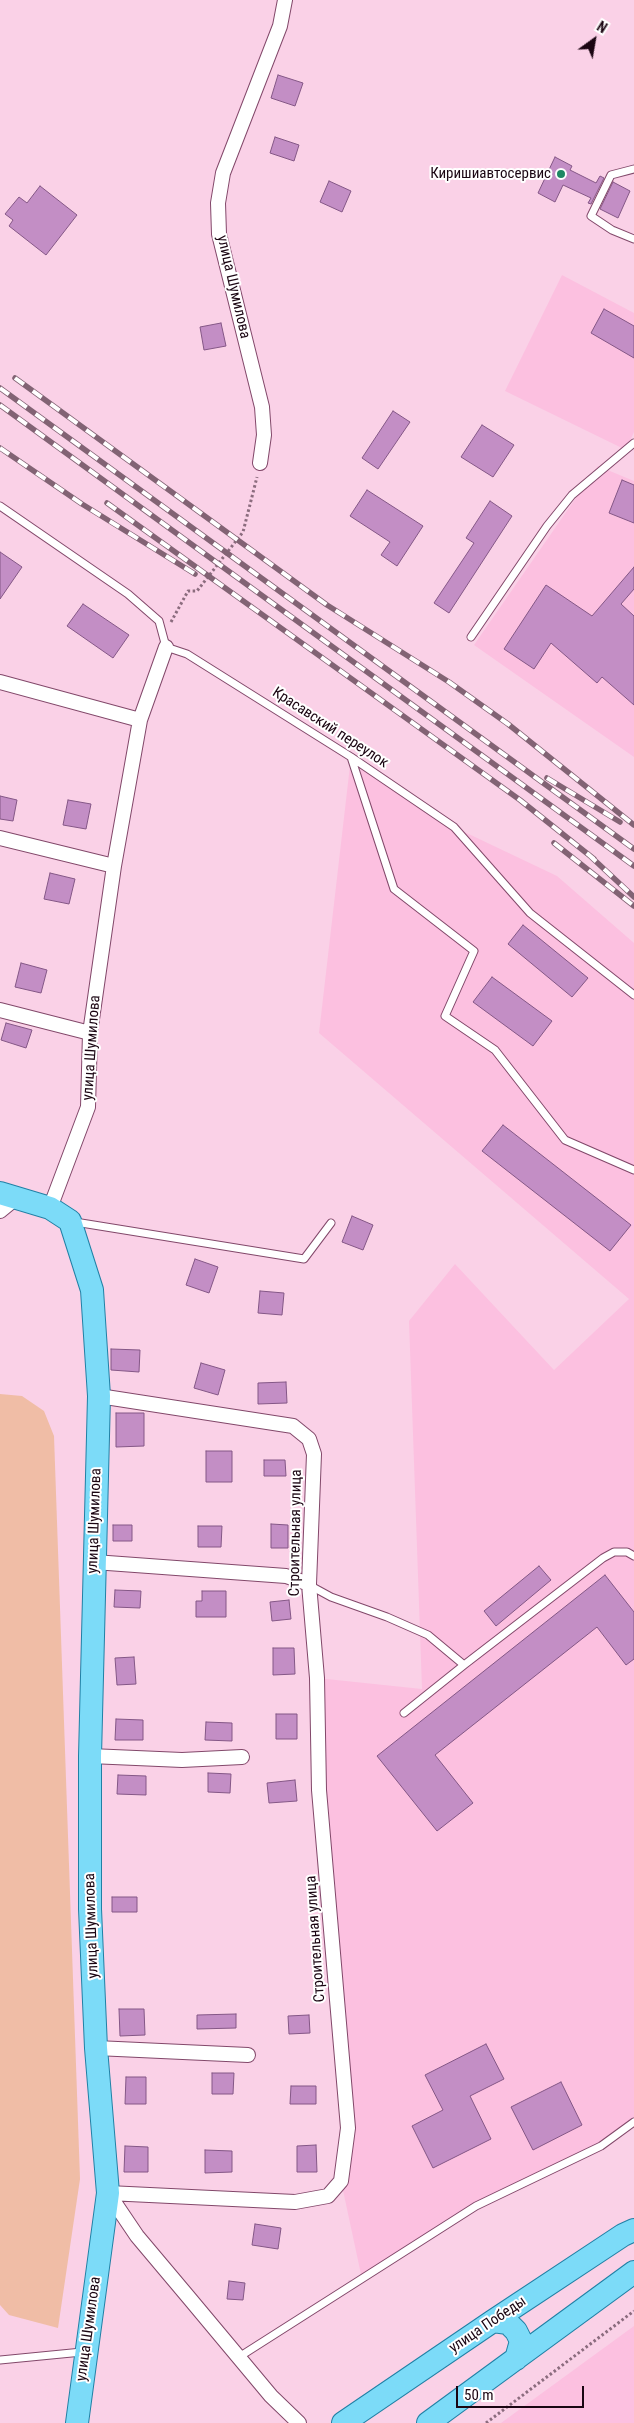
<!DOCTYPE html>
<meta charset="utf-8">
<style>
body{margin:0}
#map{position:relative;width:634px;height:2423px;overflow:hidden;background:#fad1e7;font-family:"Roboto Condensed",sans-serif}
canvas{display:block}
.north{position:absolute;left:569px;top:15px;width:50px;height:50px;-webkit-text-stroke:4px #fff;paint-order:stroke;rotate:32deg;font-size:14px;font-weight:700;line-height:20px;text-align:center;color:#1a0512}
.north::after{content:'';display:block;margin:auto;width:18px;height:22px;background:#1a0512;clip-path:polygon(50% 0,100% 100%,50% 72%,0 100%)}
.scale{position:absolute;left:456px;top:2386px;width:128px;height:22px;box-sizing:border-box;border:2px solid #1a0512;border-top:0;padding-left:6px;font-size:15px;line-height:18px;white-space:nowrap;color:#1a0512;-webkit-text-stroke:4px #fff;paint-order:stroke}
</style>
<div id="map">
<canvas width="634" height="2423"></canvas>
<div class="north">N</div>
<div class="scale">50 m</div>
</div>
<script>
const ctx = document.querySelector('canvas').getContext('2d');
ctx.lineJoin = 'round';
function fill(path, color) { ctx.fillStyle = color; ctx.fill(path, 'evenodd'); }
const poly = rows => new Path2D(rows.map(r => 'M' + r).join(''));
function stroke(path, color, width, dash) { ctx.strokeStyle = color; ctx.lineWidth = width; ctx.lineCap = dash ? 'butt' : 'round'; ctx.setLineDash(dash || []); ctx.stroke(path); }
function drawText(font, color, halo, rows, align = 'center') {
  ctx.font = font + ' "Roboto Condensed",sans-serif'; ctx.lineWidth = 4; ctx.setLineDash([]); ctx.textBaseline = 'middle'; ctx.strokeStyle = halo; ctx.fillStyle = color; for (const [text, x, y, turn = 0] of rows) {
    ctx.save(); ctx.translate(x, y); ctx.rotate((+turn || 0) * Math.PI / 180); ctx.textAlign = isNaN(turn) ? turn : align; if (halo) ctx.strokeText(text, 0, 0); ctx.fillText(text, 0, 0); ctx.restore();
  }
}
const built = poly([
 [562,275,634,313,634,432,626,450,505,391],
 [598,466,634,481,634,757,474,645],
 [351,757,454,827,557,876,634,943,634,2122,601,2146,476,2206,362,2279,341,2181,348,2128,317,1678,422,1689,409,1321,455,1264,554,1370,629,1299,319,1033],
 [634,2326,634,2423,501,2423]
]);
const green = poly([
 [0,1394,22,1396,44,1411,54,1436,80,2179,58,2328,9,2315,0,2305]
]);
const building = poly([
 [278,75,303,83,295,106,271,98,278,75],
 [275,137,299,145,294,161,270,153,275,137],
 [555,157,572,166,570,170,596,183,600,176,604,178,591,204,588,203,591,198,563,185,555,202,538,193,555,157],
 [329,181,351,191,342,212,320,202,329,181],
 [613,182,630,191,618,218,600,209,613,182],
 [40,186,77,215,46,255,9,226,13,220,5,214,19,197,27,203,40,186],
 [604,309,634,326,634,358,591,333,604,309],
 [221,323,226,346,204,350,200,327,221,323],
 [393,411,410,422,378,469,362,458,393,411],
 [482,425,514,445,493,477,461,457,482,425],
 [622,480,634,485,634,523,609,513,622,480],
 [367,490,423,526,397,566,381,555,390,542,350,516,367,490],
 [490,501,512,516,449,613,434,603,474,543,466,538,490,501],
 [0,552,22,567,0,599,0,552],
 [634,567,634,589,621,604,634,616,634,705,602,677,597,683,551,643,534,669,504,649,546,585,592,616,634,567],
 [83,604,129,635,113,658,67,626,83,604],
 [0,796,17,800,13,821,0,819,0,796],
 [68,800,91,804,86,829,63,825,68,800],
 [50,873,75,879,69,904,44,899,50,873],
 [523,925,588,978,572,997,508,944,523,925],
 [21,963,47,970,41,993,15,987,21,963],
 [492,977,552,1021,533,1046,473,1002,492,977],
 [6,1023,32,1030,26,1048,1,1040,6,1023],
 [503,1125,631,1225,610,1251,482,1151,503,1125],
 [352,1216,373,1225,363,1250,342,1242,352,1216],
 [195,1259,218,1267,209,1293,186,1285,195,1259],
 [260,1291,284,1293,282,1315,258,1313,260,1291],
 [111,1349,140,1350,139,1372,111,1370,111,1349],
 [201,1363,225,1370,218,1395,194,1388,201,1363],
 [286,1382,287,1403,258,1404,258,1383,286,1382],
 [116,1413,144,1413,144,1446,116,1447,116,1413],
 [206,1451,232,1451,232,1482,206,1482,206,1451],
 [264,1460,285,1460,286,1476,264,1476,264,1460],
 [271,1524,288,1525,288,1548,271,1548,271,1524],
 [113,1525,132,1525,132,1541,113,1541,113,1525],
 [198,1526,222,1526,221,1547,198,1547,198,1526],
 [539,1566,551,1580,496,1626,484,1611,539,1566],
 [605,1575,634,1612,634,1659,626,1665,597,1627,435,1755,473,1803,437,1831,377,1756,605,1575],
 [115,1590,141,1591,140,1608,114,1607,115,1590],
 [202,1591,226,1591,226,1617,196,1617,196,1601,202,1601,202,1591],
 [289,1600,291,1619,272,1621,270,1602,289,1600],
 [273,1648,294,1648,295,1674,273,1675,273,1648],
 [134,1657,136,1684,117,1685,115,1658,134,1657],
 [276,1714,297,1714,297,1739,276,1739,276,1714],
 [116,1719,143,1720,143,1740,115,1740,116,1719],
 [206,1722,232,1723,232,1741,205,1740,206,1722],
 [208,1773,231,1774,230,1793,208,1792,208,1773],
 [118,1775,146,1776,146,1795,117,1794,118,1775],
 [295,1780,297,1801,269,1803,267,1783,295,1780],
 [112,1897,137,1897,137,1912,112,1912,112,1897],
 [119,2009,144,2009,145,2035,120,2036,119,2009],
 [236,2014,236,2028,197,2029,197,2015,236,2014],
 [309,2015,310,2033,289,2034,288,2016,309,2015],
 [486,2044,504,2079,470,2096,491,2139,433,2168,412,2126,443,2110,425,2075,486,2044],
 [212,2073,234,2073,233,2094,212,2094,212,2073],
 [126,2077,146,2077,146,2104,125,2104,126,2077],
 [561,2082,582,2125,533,2150,511,2107,561,2082],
 [291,2086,316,2086,316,2104,290,2104,291,2086],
 [316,2145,317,2172,297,2172,297,2146,316,2145],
 [125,2146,148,2147,148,2172,124,2172,125,2146],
 [205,2150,232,2151,232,2172,205,2173,205,2150],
 [255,2224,281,2228,278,2249,252,2245,255,2224],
 [229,2281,245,2283,243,2300,227,2299,229,2281]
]);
const path = poly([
 [171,622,188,591,197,591,243,532,257,477],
 [486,2423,634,2311]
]);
const service = poly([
 [634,169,611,175,591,216,612,230,634,239],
 [0,506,128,594,159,621,166,647,187,654,351,757,454,827,530,913,634,995],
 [471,637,547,526,572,495,634,443],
 [351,757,394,889,474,951,445,1016,495,1050,565,1140,634,1170],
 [75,1222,304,1259,331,1223],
 [309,1585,331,1597,387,1617,428,1635,464,1665,603,1558,614,1552,627,1552,634,1556],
 [404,1713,464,1665],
 [239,2357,476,2206,601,2146,634,2122],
 [0,2360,82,2352]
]);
const minor = poly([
 [260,463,264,435,262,407,219,234,218,203,223,173,280,26,285,0],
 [0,682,140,720],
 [0,838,114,866],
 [0,1010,90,1033],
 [50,1208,88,1107,90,1033,114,866,140,720,166,647],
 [0,1211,17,1197],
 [99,1396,293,1426,309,1439,314,1454,309,1584,317,1678,319,1790,348,2128,341,2181,328,2196,295,2202,108,2193],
 [94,1562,286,1576,309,1584],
 [90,1756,182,1760,242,1757],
 [96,2048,248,2055],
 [108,2193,137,2236,190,2299,271,2396,299,2423]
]);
const primary = poly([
 [0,1193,50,1208,70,1221,92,1290,99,1396,90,1756,90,1909,96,2048,108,2193,77,2423],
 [493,2321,508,2323,516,2331,521,2341,516,2359],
 [343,2423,493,2321,623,2235,634,2230],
 [428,2423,634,2272]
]);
const rail = poly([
 [15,378,327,605,449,682,508,724,634,825],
 [0,388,634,849],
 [0,405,634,866],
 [0,448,82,504,195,574],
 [107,503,520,800,594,859],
 [547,778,620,822],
 [554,843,634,906],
 [588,854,634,897]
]);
const markers = [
 [561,174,5,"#1e8864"]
];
const poiNames = [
 ["Киришиавтосервис",551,174]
];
const streetNames = [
 ["улица Шумилова",233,287,77],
 ["Красавский переулок",330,728,33],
 ["улица Шумилова",92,1048,-86],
 ["улица Шумилова",95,1521,-88],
 ["Строительная улица",296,1533,-89],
 ["улица Шумилова",92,1926,-92],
 ["Строительная улица",316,1939,-94],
 ["улица Победы",488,2325,-34],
 ["улица Шумилова",89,2329,-82]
];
fill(built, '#fcc0e0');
fill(green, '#f0bda6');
fill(building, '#c38ec5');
stroke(building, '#845786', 1);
stroke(service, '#82486a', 9);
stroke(minor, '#82486a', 16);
stroke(primary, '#2180a5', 24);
stroke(path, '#8b6c7e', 3, [2.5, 2.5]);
stroke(service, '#fff', 7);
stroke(minor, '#fff', 14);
stroke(primary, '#7cdbf8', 22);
stroke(rail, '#826374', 5.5);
stroke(rail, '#fff', 4, [11]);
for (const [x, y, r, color] of markers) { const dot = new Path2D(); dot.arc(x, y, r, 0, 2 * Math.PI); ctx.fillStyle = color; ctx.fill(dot); stroke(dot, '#fff', 2); }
drawText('15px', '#1a0512', '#fff', poiNames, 'right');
drawText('15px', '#1a0512', '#fff', streetNames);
</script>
